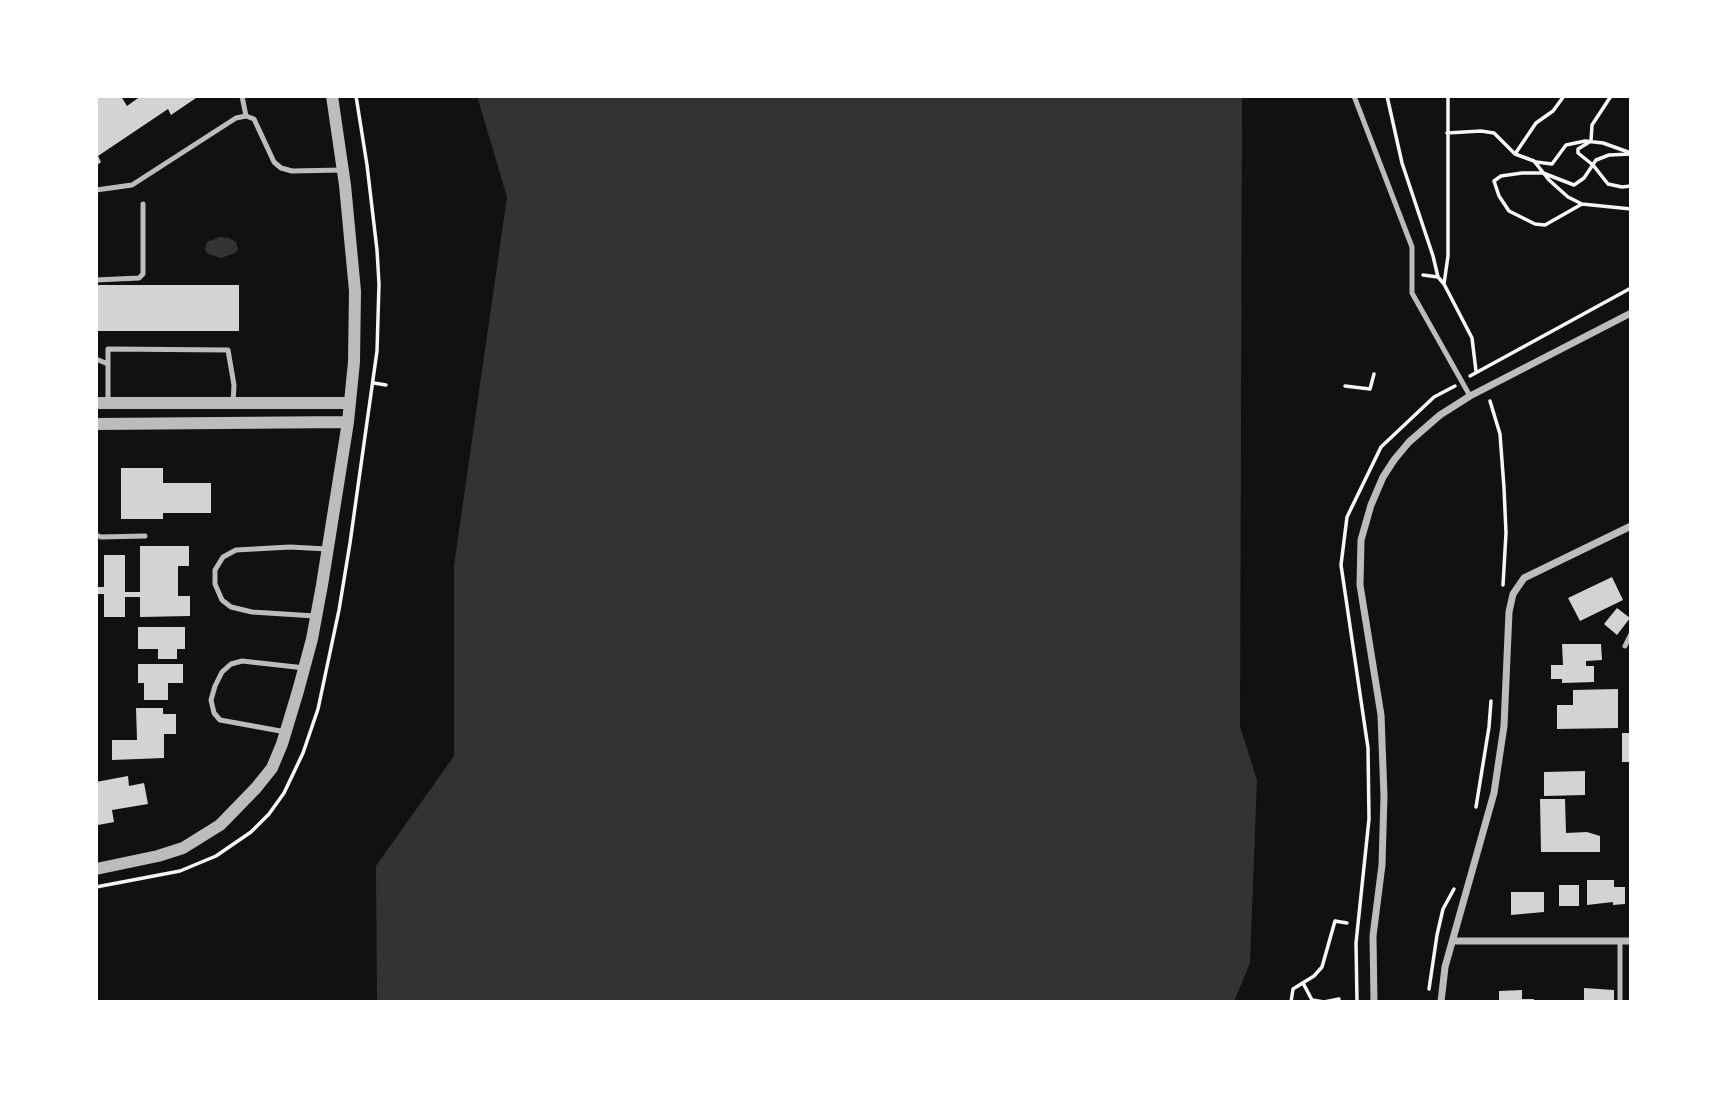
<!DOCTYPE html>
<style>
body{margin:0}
#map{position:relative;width:1727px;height:1098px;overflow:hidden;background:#111;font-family:"Fira Sans Condensed",sans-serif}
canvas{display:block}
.frame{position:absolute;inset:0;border:98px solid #fff;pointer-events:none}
</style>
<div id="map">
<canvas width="1727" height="1098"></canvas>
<div class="frame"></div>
</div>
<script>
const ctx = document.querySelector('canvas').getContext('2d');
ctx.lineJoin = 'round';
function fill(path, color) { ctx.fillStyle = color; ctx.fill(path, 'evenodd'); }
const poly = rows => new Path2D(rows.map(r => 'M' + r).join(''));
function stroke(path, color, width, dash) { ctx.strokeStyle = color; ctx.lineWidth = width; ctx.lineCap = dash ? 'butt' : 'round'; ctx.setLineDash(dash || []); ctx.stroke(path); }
const water = poly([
 [477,96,1242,96,1240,726,1257,780,1250,963,1234,1002,377,1002,376,866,454,756,454,565,507,197],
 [220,237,229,238,236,242,238,250,235,253,221,258,208,254,205,250,207,242]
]);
const building = poly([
 [96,96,121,96,127,106,141,96,199,96,171,115,168,109,98,156,101,162,96,166],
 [96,285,239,285,239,331,96,331],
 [121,468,163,468,163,483,211,483,211,513,163,513,163,519,121,519],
 [140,546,189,546,189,566,178,566,178,596,190,596,190,616,140,617,140,597,125,597,125,617,104,617,104,594,96,594,96,587,104,587,104,555,125,555,125,592,140,592],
 [1612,577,1623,600,1580,621,1568,598],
 [1617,608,1630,618,1617,635,1604,624],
 [138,627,185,627,185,649,177,649,177,659,158,659,158,649,138,649],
 [1562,644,1601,644,1602,660,1586,661,1586,666,1594,666,1594,682,1562,683,1562,679,1551,679,1551,665,1563,665],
 [138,664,183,664,183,683,168,683,168,700,144,700,144,683,138,683],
 [1618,689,1618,728,1557,729,1557,705,1573,705,1573,690],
 [136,708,163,708,163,714,176,714,176,734,164,734,164,758,112,760,112,740,137,740],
 [1622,733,1631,733,1631,762,1622,762],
 [1585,771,1585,795,1544,796,1544,772],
 [128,776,129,786,144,783,148,804,112,810,114,822,98,825,96,782],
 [1540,799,1565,799,1566,833,1587,832,1600,836,1600,852,1541,852],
 [1587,880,1614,880,1614,887,1625,887,1625,904,1613,905,1613,902,1587,905],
 [1559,885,1579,885,1579,906,1559,906],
 [1511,892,1544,892,1544,912,1511,915],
 [1584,988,1614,990,1614,1002,1584,1002],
 [1522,990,1522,999,1534,999,1534,1002,1499,1002,1499,991]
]);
const path = poly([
 [1387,96,1402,163,1433,256,1438,277,1444,284],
 [1448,96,1448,256,1444,284,1472,338,1476,371],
 [1611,96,1592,125,1591,141,1578,149,1578,153,1593,165,1608,184,1622,187,1631,186],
 [1447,133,1481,131,1494,133,1515,154,1534,161,1549,180,1568,197,1582,204,1631,209],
 [1515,154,1536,123,1553,111,1564,96],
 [1536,162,1552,164,1566,145,1585,141,1603,143,1631,153],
 [1582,204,1545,225,1535,224,1509,211,1499,196,1494,181,1501,176,1522,173,1543,173,1574,185,1584,178,1596,160,1609,155,1631,154],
 [1423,275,1438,277],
 [1470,376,1631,288],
 [374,383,386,385],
 [1345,386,1370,389,1374,374],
 [1490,401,1500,434,1504,488,1506,533,1503,585],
 [1476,807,1489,727,1491,701],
 [96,887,180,871,216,856,251,832,269,814,284,793,303,753,318,709,339,610,350,543,377,351,379,284,377,250,367,165,356,96],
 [1303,983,1312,1000,1324,1002,1339,999],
 [1429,989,1437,935,1443,909,1454,889],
 [1291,1002,1293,989,1314,976,1322,967,1335,921,1347,923],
 [1357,1002,1356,943,1369,819,1368,748,1341,565,1347,517,1381,447,1434,397,1455,386]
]);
const service = poly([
 [242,96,246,116],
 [1354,96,1412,247,1412,293,1470,396],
 [96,190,132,185,236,118,246,116,254,119,274,162,281,168,292,171,343,170],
 [96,280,139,278,143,274,143,204],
 [96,359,108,364,108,403],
 [108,364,108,349,228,350,234,385,233,403],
 [96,535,101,537,145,536],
 [315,616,252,612,231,607,222,600,215,584,215,570,223,557,236,550,290,547,327,549],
 [1625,646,1631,634],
 [286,732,220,720,214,713,211,700,215,686,222,672,231,664,242,661,305,668],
 [1620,1002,1620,941]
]);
const minor = poly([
 [1453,941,1631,941],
 [1374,1002,1373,936,1382,865,1384,796,1381,715,1360,585,1361,540,1371,505,1383,477,1394,460,1409,442,1440,415,1470,396,1631,313],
 [1441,1002,1445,967,1494,793,1504,726,1509,612,1513,594,1524,578,1631,526]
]);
const tertiary = poly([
 [96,403,350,403],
 [96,424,348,422],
 [96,869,158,856,183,848,220,825,256,788,272,768,282,744,298,691,312,639,322,585,348,422,354,362,355,291,345,185,332,96]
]);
fill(water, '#333');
fill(building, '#d3d3d3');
stroke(path, '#f5f5f5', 3.5);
stroke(service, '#bcbcbc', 5);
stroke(minor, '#bcbcbc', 7);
stroke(tertiary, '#bcbcbc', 12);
</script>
